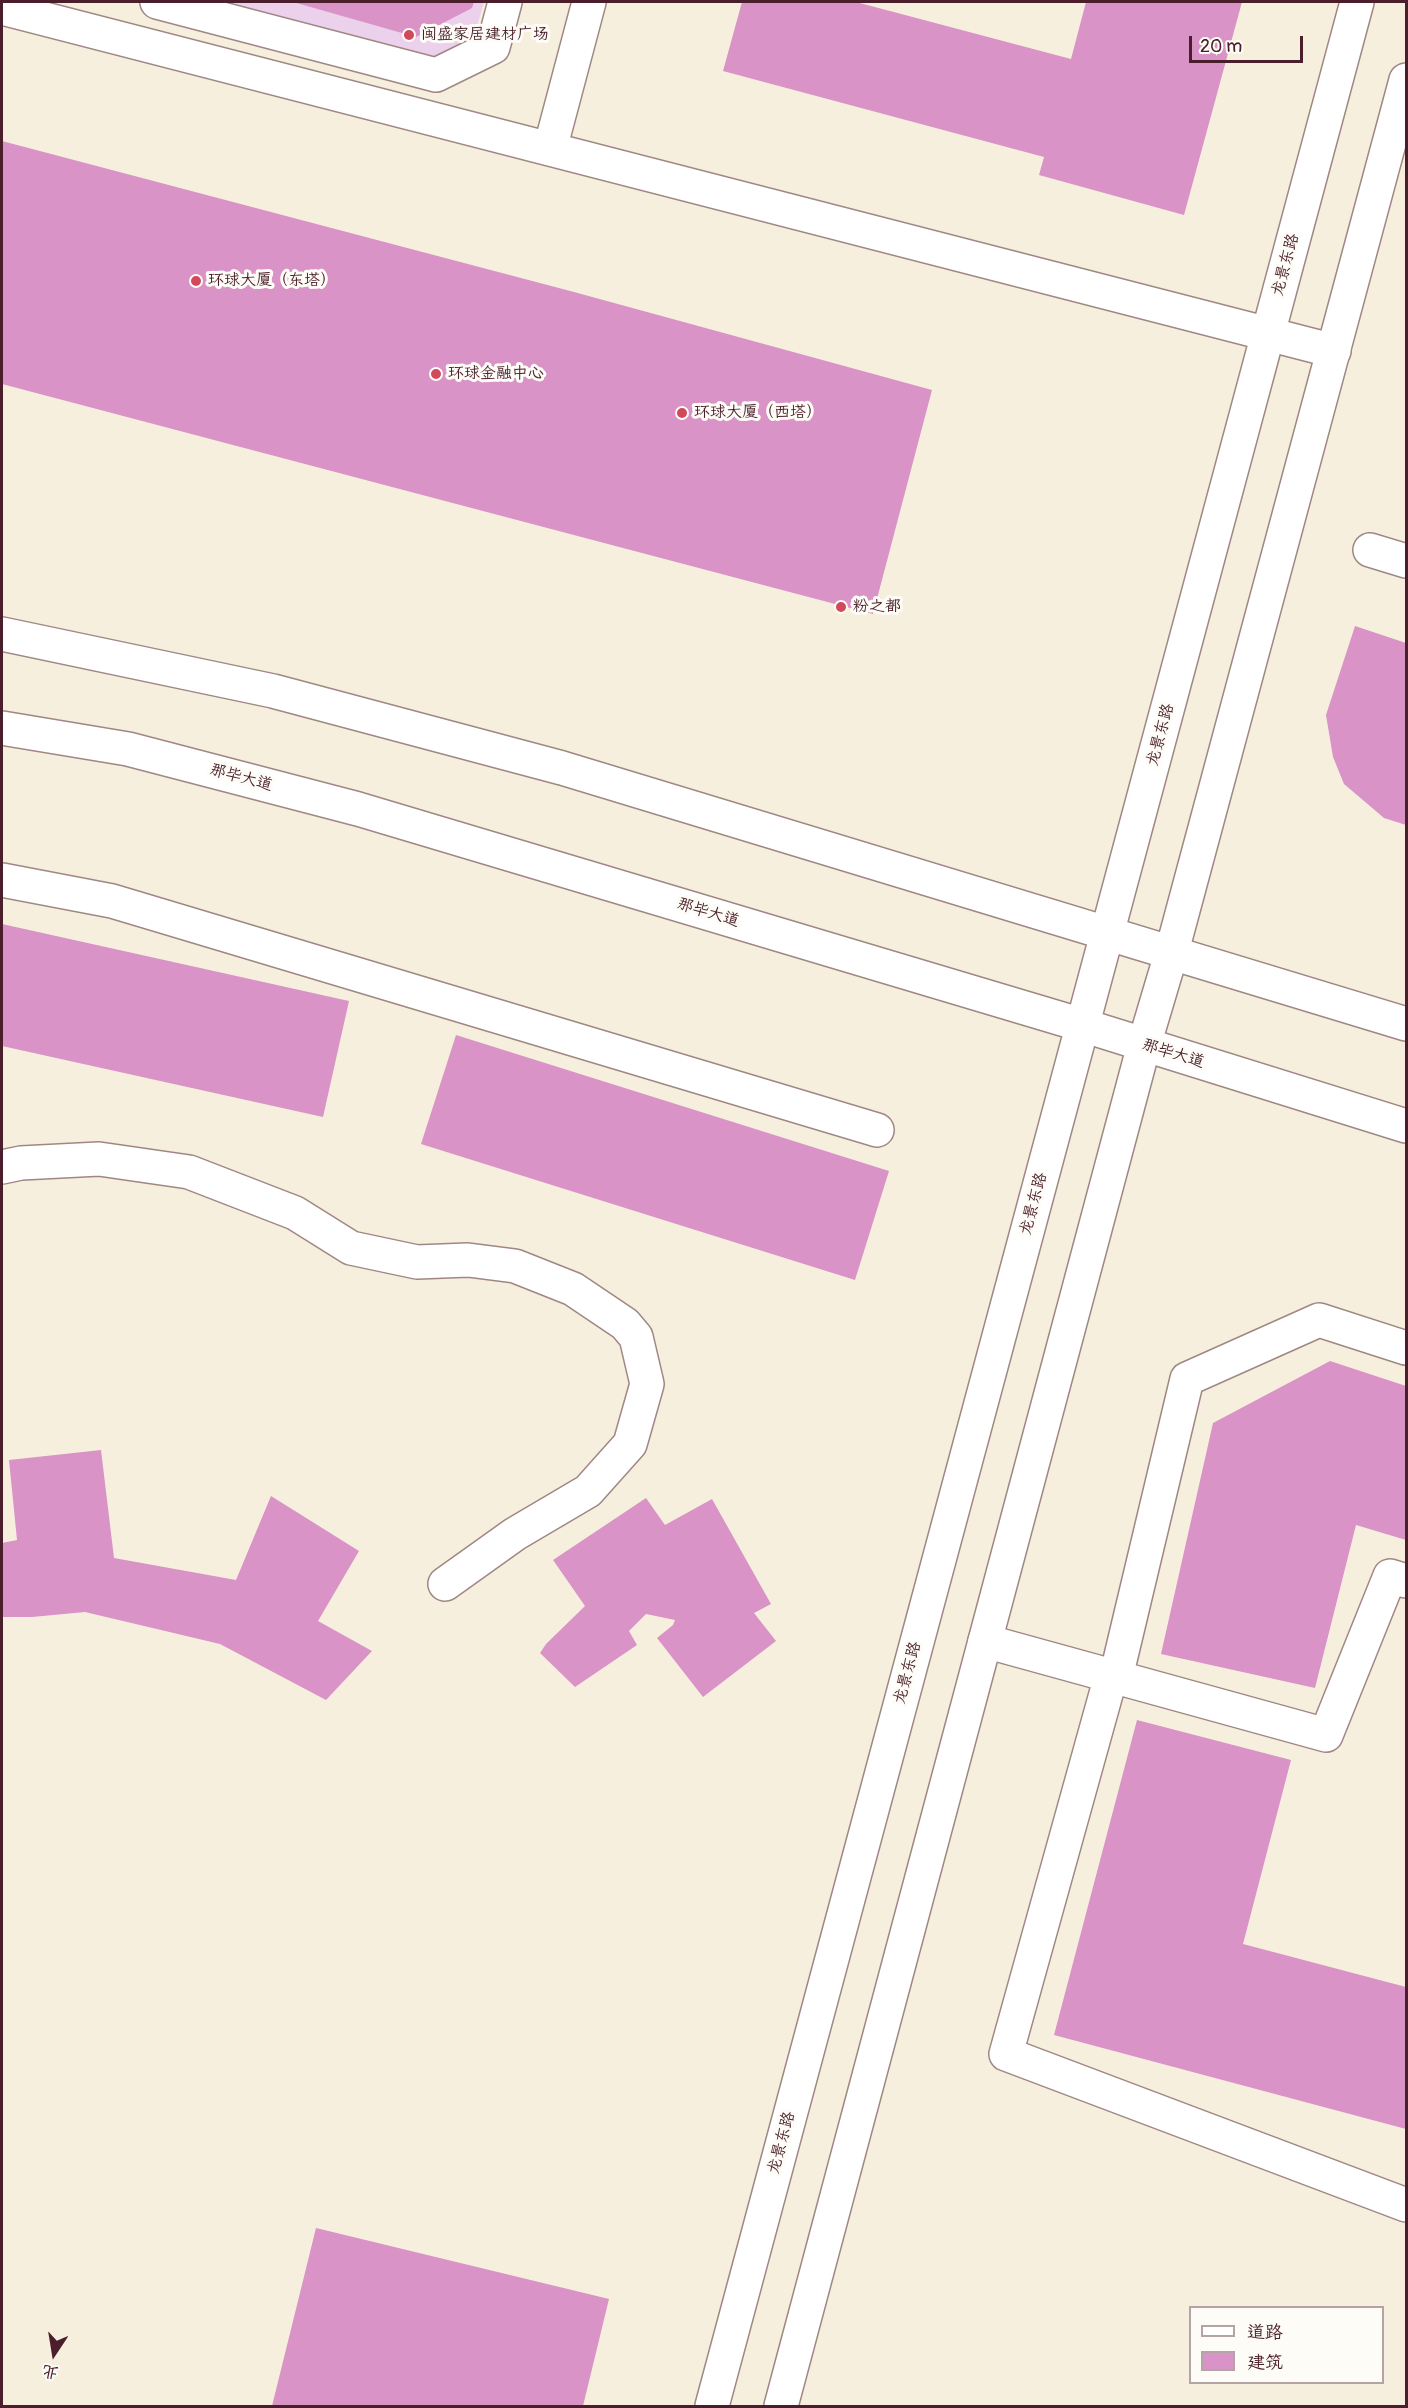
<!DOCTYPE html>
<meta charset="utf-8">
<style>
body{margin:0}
#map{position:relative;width:1408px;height:2408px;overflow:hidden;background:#f6efde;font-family:Pangolin,"LXGW WenKai TC",sans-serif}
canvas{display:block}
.frame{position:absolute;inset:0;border:3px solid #4a1f2b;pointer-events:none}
.legend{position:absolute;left:1189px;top:2306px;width:195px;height:78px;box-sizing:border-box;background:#fdfcf7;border:2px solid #b5a4a5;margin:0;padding:8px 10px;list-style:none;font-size:18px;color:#4a1f2b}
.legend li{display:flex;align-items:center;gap:12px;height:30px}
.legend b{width:30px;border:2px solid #b5a4a5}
.north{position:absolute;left:24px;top:2324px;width:60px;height:60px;-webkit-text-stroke:4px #fdfcf7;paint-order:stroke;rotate:192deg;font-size:16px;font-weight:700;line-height:24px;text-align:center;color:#4a1f2b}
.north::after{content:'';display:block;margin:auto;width:21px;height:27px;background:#4a1f2b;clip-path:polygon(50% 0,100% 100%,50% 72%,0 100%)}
.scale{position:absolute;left:1189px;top:36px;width:114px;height:27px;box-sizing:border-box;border:3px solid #4a1f2b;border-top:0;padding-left:8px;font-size:18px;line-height:21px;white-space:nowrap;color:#4a1f2b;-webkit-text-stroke:4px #fdfcf7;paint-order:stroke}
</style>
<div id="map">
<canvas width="1408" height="2408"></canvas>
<div class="frame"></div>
<ul class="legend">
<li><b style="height:8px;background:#fff"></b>道路</li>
<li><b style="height:16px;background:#d993c6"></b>建筑</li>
</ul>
<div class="north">北</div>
<div class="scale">20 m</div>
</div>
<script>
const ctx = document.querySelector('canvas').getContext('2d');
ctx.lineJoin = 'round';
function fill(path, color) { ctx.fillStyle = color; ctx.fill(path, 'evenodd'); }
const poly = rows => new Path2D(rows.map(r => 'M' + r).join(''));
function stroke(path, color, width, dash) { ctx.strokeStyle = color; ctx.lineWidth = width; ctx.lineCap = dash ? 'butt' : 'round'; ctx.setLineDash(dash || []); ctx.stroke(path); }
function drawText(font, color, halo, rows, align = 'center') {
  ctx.font = font + ' Pangolin,"LXGW WenKai TC",sans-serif'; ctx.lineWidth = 6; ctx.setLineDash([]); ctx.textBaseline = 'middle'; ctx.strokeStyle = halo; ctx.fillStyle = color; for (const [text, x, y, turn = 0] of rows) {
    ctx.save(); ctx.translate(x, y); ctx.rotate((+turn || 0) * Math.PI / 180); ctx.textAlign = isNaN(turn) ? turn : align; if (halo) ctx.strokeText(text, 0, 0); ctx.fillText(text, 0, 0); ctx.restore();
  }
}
const built = poly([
 [222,2,484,2,465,69]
]);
const building = poly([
 [293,2,474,2,472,8,416,37],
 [742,2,856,2,1071,59,1086,2,1242,2,1184,215,1039,175,1044,157,723,71],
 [2,141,574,292,932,390,873,614,2,384],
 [1355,626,1406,643,1406,825,1384,818,1344,784,1333,757,1326,715],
 [2,924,349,1001,323,1117,2,1046],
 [456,1035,889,1171,855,1280,421,1144],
 [1330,1361,1406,1386,1406,1540,1356,1525,1315,1688,1161,1654,1213,1423],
 [101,1450,114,1558,236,1580,271,1496,359,1551,318,1621,372,1651,326,1700,220,1644,85,1612,32,1617,2,1617,2,1543,17,1540,9,1460],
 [646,1498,665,1525,712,1499,771,1604,754,1613,776,1641,703,1697,657,1638,673,1625,675,1620,646,1614,629,1631,637,1645,575,1687,540,1653,546,1644,585,1606,553,1560],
 [1137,1720,1291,1760,1243,1944,1406,1987,1406,2129,1054,2035],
 [316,2228,609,2299,583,2406,272,2406]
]);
const minor = poly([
 [157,2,436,75,493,47,505,2],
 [2,8,1334,351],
 [550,149,589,2],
 [1370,550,1406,561],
 [2,880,112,901,877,1130],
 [2,1167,21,1163,99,1159,189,1172,295,1213,351,1248,417,1262,468,1260,515,1266,573,1289,625,1324,636,1337,647,1384,630,1444,588,1491,515,1534,445,1584],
 [985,1641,1326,1735,1390,1576,1406,1581],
 [1111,1676,1006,2054,1406,2205],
 [1116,1677,1187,1379,1319,1320,1406,1348]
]);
const major = poly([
 [2,634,273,691,562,768,1406,1024],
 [2,728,128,749,358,809,1082,1025,1406,1126],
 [712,2406,1357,2],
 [781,2406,1144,1045,1172,951,1406,80]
]);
const markers = [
 [409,35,6,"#d1495b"],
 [196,281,6,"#d1495b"],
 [436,374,6,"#d1495b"],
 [682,413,6,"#d1495b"],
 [841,607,6,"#d1495b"]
];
const poiNames = [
 ["闽盛家居建材广场",421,35],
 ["环球大厦（东塔）",208,281],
 ["环球金融中心",448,374],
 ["环球大厦（西塔）",694,413],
 ["粉之都",853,607]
];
const streetNames = [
 ["龙景东路",1286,265,-75],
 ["龙景东路",1161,735,-75],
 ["那毕大道",241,778,15],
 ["那毕大道",708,913,17],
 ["那毕大道",1173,1054,17],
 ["龙景东路",1034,1204,-75],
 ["龙景东路",908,1673,-75],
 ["龙景东路",782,2143,-75]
];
fill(built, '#ebd1eb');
fill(building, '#d993c6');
stroke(minor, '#a08784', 36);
stroke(major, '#a08784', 36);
stroke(minor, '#fff', 33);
stroke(major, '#fff', 33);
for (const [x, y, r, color] of markers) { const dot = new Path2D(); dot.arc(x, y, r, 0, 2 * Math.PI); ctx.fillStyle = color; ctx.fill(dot); stroke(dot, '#fdfcf7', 2); }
drawText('16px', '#4a1f2b', '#fdfcf7', poiNames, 'left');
drawText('16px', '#4a1f2b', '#fdfcf7', streetNames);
</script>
